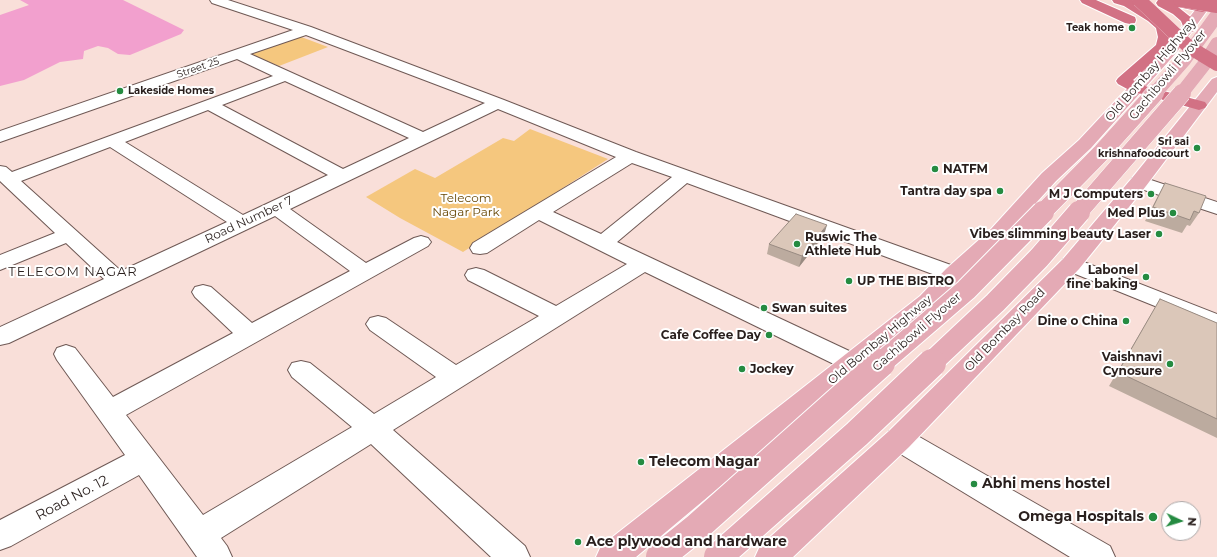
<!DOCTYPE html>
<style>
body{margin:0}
#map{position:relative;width:1217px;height:557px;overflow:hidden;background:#f9dfd9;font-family:Montserrat,sans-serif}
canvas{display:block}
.north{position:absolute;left:1161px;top:501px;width:40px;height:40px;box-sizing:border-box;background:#fff;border:1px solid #a9a5a5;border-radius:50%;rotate:94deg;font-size:11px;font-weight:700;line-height:16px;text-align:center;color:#291f1d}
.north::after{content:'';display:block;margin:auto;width:14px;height:18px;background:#258b41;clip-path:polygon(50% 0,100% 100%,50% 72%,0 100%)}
</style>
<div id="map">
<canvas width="1217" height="557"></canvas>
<div class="north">N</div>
</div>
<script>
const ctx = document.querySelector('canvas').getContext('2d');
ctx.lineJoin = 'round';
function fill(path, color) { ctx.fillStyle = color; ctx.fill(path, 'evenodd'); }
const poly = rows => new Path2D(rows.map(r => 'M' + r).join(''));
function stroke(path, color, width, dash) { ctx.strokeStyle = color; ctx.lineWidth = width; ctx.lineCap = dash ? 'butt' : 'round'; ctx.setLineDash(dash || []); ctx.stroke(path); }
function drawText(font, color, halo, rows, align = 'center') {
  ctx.font = font + ' Montserrat,sans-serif'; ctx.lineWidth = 4; ctx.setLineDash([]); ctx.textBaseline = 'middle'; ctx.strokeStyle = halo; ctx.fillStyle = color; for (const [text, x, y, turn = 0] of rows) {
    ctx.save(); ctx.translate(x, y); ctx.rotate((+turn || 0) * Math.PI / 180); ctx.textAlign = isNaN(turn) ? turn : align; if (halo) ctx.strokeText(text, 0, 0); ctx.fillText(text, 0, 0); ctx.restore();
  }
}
const green = poly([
 [296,35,328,47,279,66,246,53],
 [530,129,608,159,463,252,400,218,366,197,415,169,435,178,503,138,514,141]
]);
const water = poly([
 [20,0,123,0,184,30,181,34,130,55,118,54,108,48,98,46,84,51,83,59,60,62,24,80,0,86,0,15,29,5]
]);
const minor = poly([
 [210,0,228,0,311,27,504,100,636,152,962,269,965,274,962,279,954,281,946,279,687,183,617,242,862,357,866,363,862,369,853,372,844,369,645,272,393,430,525,546,530,557,491,557,371,444,221,538,227,546,232,557,197,557,139,475,11,546,0,550,0,520,125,455,57,360,54,354,57,348,66,345,75,348,113,397,233,333,195,297,192,292,195,287,203,285,211,287,252,323,350,271,275,216,9,343,0,345,0,327,104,279,66,243,0,270,0,255,55,233,0,181,0,166,6,167,12,172,273,76,237,59,0,142,0,131,293,30,212,3,210,0],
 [306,35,485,103,423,132,250,54,306,35],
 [285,81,409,138,343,169,222,105,285,81],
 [498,109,616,157,473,243,470,248,473,253,480,254,487,253,539,220,627,264,556,306,484,270,476,268,468,270,465,275,468,280,539,316,456,365,386,318,378,316,370,318,366,324,370,330,436,377,374,414,310,363,301,361,292,363,288,370,292,377,352,427,203,515,126,415,428,246,431,242,428,238,421,236,414,238,366,263,290,209,498,109],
 [208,110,328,175,243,215,125,142,208,110],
 [110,147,227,222,121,271,21,181,110,147],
 [632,163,672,177,601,234,553,212,632,163],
 [1139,176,1217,202,1217,214,1132,186,1130,182,1132,178,1139,176],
 [1071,257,1217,314,1217,331,1063,269,1060,264,1063,259,1071,257],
 [899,428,909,431,1110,546,1115,557,1070,557,889,447,885,439,889,431,899,428]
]);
const major = poly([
 [1203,4,1207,5,1209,8,1177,52,1091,148,1056,181,1005,237,962,279,936,306,636,557,596,557,601,546,920,296,946,269,991,229,1042,173,1079,140,1167,46,1199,5,1203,4],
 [1217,77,1217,92,1146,186,1079,269,909,447,793,557,755,557,760,546,889,431,1063,259,1132,178,1212,79,1217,77]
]);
const highway = poly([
 [1080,0,1096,0,1135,17,1136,20,1135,23,1130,24,1125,23,1082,3,1080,0],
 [1112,0,1132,0,1156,15,1167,23,1172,37,1168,49,1133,80,1141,85,1205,102,1207,105,1205,108,1199,110,1131,91,1118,84,1116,81,1118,78,1156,45,1158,37,1156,28,1148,21,1124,6,1114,3,1112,0],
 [1158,0,1181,0,1206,5,1208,8,1206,11,1202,12,1178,7,1193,19,1197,28,1195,31,1190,32,1185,31,1181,21,1173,14,1158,6,1156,3,1158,0]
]);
const majorBridgeFar3 = poly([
 [1154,94,1185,59,1217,15],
 [1181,94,1203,66,1217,44]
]);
const majorBridgeFar2 = poly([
 [1042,213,1102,152,1155,93],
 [1078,213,1182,93]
]);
const majorBridgeFar1 = poly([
 [880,364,966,290,1043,212],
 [930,364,995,303,1039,258,1079,212]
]);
const majorBridge = poly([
 [660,557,696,528,881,363],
 [718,557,857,434,932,363]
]);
const highwayBridge = poly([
 [1139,0,1189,47,1217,64],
 [1180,0,1217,6]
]);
const wall = poly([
 [1165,183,1199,213,1190,226,1187,225,1182,233,1145,221],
 [824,235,799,267,767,254,769,244],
 [1160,299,1217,323,1217,438,1109,386,1152,313]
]);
const shadedWall = poly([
 [827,225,824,235,799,267,802,256]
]);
const building = poly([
 [1165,183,1206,196,1199,213,1194,211,1190,220,1153,207,1165,183],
 [796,214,827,225,802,256,769,244,796,214],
 [1160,299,1217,323,1217,419,1118,372,1160,299]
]);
const markers = [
 [1132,28,4,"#258b41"],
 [120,91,4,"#258b41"],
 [1197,148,4,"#258b41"],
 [935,169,4,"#258b41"],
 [1000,191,4,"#258b41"],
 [1151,194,4,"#258b41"],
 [1173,213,4,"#258b41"],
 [1159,234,4,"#258b41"],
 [797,244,4,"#258b41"],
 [1146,277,4,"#258b41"],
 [849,281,4,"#258b41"],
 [764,308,4,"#258b41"],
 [1126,321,4,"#258b41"],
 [769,335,4,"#258b41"],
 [1170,364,4,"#258b41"],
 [742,369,4,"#258b41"],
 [641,462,4,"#258b41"],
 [974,484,4,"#258b41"],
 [1153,517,5,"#258b41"],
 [578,542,4,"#258b41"]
];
const farPoinames = [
 ["Teak home",1124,28],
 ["Lakeside Homes",128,91,"left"],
 ["Sri sai",1189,142],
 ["krishnafoodcourt",1189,154]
];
const farStreetnames = [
 ["Street 25",198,68,-19]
];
const streetNames = [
 ["Old Bombay Highway",1151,70,-49],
 ["Gachibowli Flyover",1168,75,-50],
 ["Road Number 7",249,220,-25],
 ["Old Bombay Road",1005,330,-46],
 ["Gachibowli Flyover",917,332,-41],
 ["Old Bombay Highway",880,340,-40]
];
const poiNames = [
 ["NATFM",943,169,"left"],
 ["Tantra day spa",992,191],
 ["M J Computers",1143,194],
 ["Med Plus",1165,213],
 ["Vibes slimming beauty Laser",1151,234],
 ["Ruswic The",805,237,"left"],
 ["Athlete Hub",805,251,"left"],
 ["Labonel",1138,270],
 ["fine baking",1138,284],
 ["UP THE BISTRO",857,281,"left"],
 ["Swan suites",772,308,"left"],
 ["Dine o China",1118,321],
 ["Cafe Coffee Day",761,335],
 ["Vaishnavi",1162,357],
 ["Cynosure",1162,371],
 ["Jockey",750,369,"left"]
];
const parkNames = [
 ["Telecom",466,198],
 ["Nagar Park",466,212]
];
const neighbourhoodNames = [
 ["TELECOM NAGAR",73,272]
];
const nearPoinames = [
 ["Telecom Nagar",649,462],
 ["Abhi mens hostel",982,484],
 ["Omega Hospitals",1144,517,"right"],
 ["Ace plywood and hardware",586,542]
];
const nearStreetnames = [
 ["Road No. 12",72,498,-28]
];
fill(green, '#f5c77e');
fill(water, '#f2a0ce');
stroke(minor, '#6f5955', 2);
stroke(major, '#fff', 2);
stroke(highway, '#fff', 2);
fill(minor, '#fff');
fill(major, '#e4aab5');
fill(highway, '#d27184');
stroke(majorBridgeFar3, '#fff', 14, []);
stroke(majorBridgeFar2, '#fff', 19, []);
stroke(majorBridgeFar1, '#fff', 24, []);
stroke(majorBridge, '#fff', 30, []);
stroke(highwayBridge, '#fff', 14, []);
stroke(majorBridgeFar3, '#e4aab5', 14);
stroke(majorBridgeFar2, '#e4aab5', 18);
stroke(majorBridgeFar1, '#e4aab5', 22);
stroke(majorBridge, '#e4aab5', 28);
stroke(highwayBridge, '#d27184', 14);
fill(wall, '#bcab9f');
fill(shadedWall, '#998b82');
fill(building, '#dbc7b9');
stroke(building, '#998b82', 1);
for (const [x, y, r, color] of markers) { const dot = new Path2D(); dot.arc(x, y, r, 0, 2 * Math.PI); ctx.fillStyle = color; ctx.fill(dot); stroke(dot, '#fff', 1.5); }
drawText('bold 10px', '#291f1d', '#fff', farPoinames, 'right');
drawText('10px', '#291f1d', '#fff', farStreetnames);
drawText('12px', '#291f1d', '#fff', streetNames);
drawText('bold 12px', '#291f1d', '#fff', poiNames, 'right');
drawText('12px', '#684806', '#fff', parkNames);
ctx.letterSpacing = '1px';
drawText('13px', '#291f1d', '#fff', neighbourhoodNames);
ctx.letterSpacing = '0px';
drawText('bold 14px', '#291f1d', '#fff', nearPoinames, 'left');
drawText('14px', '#291f1d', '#fff', nearStreetnames);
</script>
